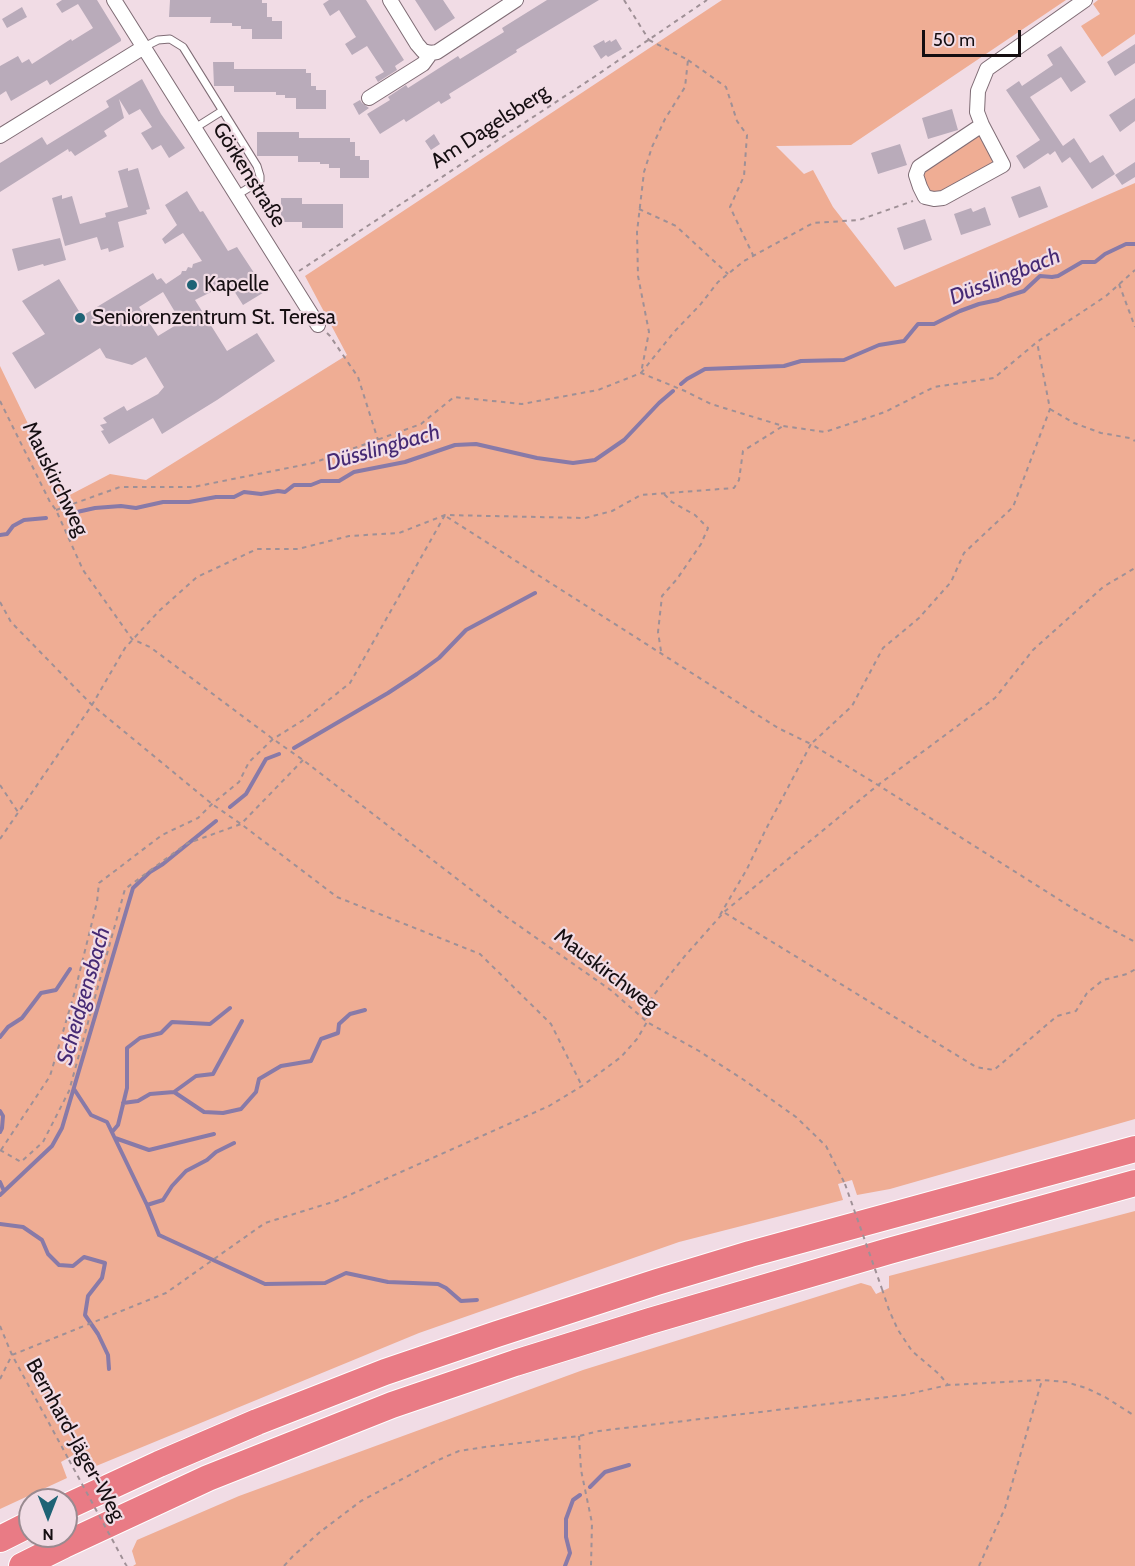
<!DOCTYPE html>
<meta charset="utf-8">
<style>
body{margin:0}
#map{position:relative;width:1135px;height:1566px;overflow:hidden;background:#f1dce5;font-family:Cabin,sans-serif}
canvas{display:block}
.north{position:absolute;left:18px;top:1488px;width:60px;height:60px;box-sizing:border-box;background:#f1dce5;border:2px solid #998a90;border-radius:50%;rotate:180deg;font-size:16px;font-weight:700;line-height:24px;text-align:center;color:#150e11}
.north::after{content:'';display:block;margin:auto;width:21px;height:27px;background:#1e6375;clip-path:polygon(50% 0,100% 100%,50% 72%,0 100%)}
.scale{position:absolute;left:922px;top:30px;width:99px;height:27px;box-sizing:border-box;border:3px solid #150e11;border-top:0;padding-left:8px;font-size:18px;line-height:21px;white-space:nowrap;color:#150e11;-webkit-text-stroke:4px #f1dce5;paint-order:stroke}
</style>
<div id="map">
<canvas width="1135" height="1566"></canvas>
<div class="north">N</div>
<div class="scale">50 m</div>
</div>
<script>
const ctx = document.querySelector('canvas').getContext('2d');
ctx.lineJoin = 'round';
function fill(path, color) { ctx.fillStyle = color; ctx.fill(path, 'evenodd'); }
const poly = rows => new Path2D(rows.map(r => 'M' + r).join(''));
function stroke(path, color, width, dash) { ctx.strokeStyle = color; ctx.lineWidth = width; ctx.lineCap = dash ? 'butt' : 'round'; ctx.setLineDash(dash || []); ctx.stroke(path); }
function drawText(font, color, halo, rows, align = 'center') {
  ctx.font = font + ' Cabin,sans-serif'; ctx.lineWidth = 4.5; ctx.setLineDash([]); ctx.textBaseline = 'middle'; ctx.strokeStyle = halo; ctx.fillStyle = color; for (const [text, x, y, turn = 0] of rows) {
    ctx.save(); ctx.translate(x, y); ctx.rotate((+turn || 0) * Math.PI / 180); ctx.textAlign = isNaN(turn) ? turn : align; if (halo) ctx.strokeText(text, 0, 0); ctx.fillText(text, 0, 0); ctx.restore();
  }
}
const green = poly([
 [722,0,1066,0,851,145,776,146,804,174,813,170,833,207,895,287,1135,183,1135,1119,890,1189,857,1195,852,1180,838,1184,843,1200,679,1242,419,1333,84,1471,75,1454,61,1462,67,1478,0,1509,0,366,64,498,110,474,146,480,347,355,305,276],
 [1098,0,1135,0,1135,34,1102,57,1081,26,1100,14,1093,4],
 [980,133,995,157,989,167,942,193,929,191,922,176,924,169],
 [1135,1211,1135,1566,133,1566,136,1564,132,1551,137,1540,239,1496,583,1370,861,1283,871,1286,876,1294,889,1288,889,1276]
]);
const stream = poly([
 [681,384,687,379,705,369,784,366,801,361,844,360,879,345,904,341,918,324,934,324,960,311,979,304,998,300,1008,296,1024,291,1040,276,1052,277,1058,276,1082,262,1095,262,1105,254,1126,244,1135,244],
 [77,512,95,508,121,506,136,508,163,502,189,502,216,497,234,497,244,492,261,494,278,491,285,492,294,485,311,485,321,481,339,481,354,472,405,462,455,445,476,444,537,458,573,463,595,460,624,440,659,403,673,391],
 [0,535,7,534,13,526,24,520,46,518],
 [294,748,388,693,417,674,439,658,466,630,535,593],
 [230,807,246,794,266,759,279,754],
 [0,1037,8,1027,22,1018,41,993,56,990,70,969],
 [74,1089,91,1115,107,1122,147,1205,159,1235,265,1284,325,1283,346,1273,388,1282,438,1284,446,1288,461,1301,477,1300],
 [174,1092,204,1112,223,1113,241,1109,256,1092,259,1079,281,1066,311,1061,321,1039,338,1033,339,1024,350,1014,365,1010],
 [123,1103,138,1101,150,1094,174,1092,196,1076,213,1074,242,1021],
 [0,1111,3,1116,2,1128,0,1132],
 [112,1132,118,1125,127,1088,127,1048,140,1038,161,1033,172,1022,210,1024,230,1008],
 [115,1138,149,1150,214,1134],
 [0,1182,4,1191],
 [0,1195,52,1146,62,1128,133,888,150,872,163,864,216,821],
 [147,1205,163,1200,172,1186,186,1171,207,1160,216,1152,234,1143],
 [0,1224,23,1227,42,1240,48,1254,59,1265,73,1266,84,1257,105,1263,102,1278,88,1296,85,1315,98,1334,108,1355,109,1369],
 [590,1487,605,1472,629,1465],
 [565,1566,570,1553,566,1537,566,1519,573,1500,580,1495]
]);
const building = poly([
 [62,0,97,0,121,39,121,41,50,85,47,80,11,101,6,91,0,95,0,66,18,56,22,63,29,59,32,64,71,39,72,41,93,28,78,4,62,13,56,4],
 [170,0,262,0,262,3,267,3,267,17,272,17,272,21,282,21,282,39,252,39,252,29,241,29,241,26,232,26,232,23,210,23,211,17,169,17],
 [329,0,366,0,404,60,395,66,397,70,378,82,375,77,384,72,367,46,352,55,345,44,356,37,339,10,330,16,323,4],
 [415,0,443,0,455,18,435,31],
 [547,0,599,0,516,50,517,52,449,94,451,98,441,104,439,101,406,122,404,119,380,134,367,114,390,100,388,97,406,85,408,88,458,56,460,59,504,32,502,28],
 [22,7,27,17,7,28,2,19],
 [616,39,622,49,608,57,606,55,601,59,593,46,604,40,605,43,610,40,611,42],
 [1135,44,1135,63,1115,76,1107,62],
 [1061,46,1086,82,1071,92,1061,77,1030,97,1063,146,1074,138,1090,163,1103,155,1115,174,1092,189,1070,157,1062,163,1055,151,1050,155,1048,153,1024,169,1016,156,1040,140,1006,90,1019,81,1022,86,1053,65,1047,55],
 [213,62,234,62,234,69,306,69,306,73,311,73,311,86,316,86,316,90,326,90,326,109,296,109,296,98,285,98,285,95,276,95,276,92,234,92,234,86,214,86],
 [142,79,161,114,185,148,169,158,161,145,152,150,141,133,152,127,140,109,129,115,119,99,124,118,104,131,107,136,75,156,71,151,69,152,68,149,0,192,0,163,42,137,47,145,109,107,106,101],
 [1135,98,1135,121,1120,132,1109,115],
 [360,100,362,103,369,108,359,115,353,104],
 [952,109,958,130,928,139,922,118],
 [257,132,299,132,299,138,350,138,350,142,355,142,355,156,360,156,360,160,369,160,369,178,340,178,340,168,329,168,329,164,320,164,320,162,298,162,298,156,257,156],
 [434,134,440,144,431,150,425,141],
 [900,144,907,165,878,174,871,153],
 [1135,162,1135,177,1122,185,1115,175],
 [128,168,128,171,138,168,150,209,146,210,147,214,118,222,124,247,109,252,108,248,101,250,97,237,65,246,52,198,62,195,62,199,72,196,80,224,106,217,105,213,128,207,118,171],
 [1040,186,1048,207,1019,218,1011,197],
 [187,191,200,212,203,211,228,251,237,247,266,291,243,305,229,283,195,300,227,351,257,333,275,361,217,400,162,434,153,418,109,444,101,431,104,430,100,425,107,423,103,418,124,406,127,411,158,394,164,387,146,357,132,365,106,358,100,348,35,389,12,353,45,334,22,301,59,279,82,316,153,273,157,280,161,278,166,284,181,274,182,271,186,271,188,267,192,268,193,264,202,261,183,233,165,244,162,239,177,225,165,205],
 [163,292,181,322,158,336,139,307],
 [281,198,302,198,302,204,343,204,343,228,302,228,302,222,281,222],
 [985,207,991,225,961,235,954,214,971,208,973,212],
 [925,219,932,240,904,250,897,228],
 [60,238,66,260,44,266,43,264,18,271,12,249]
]);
const path = poly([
 [624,0,649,40],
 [649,40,688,60,685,87,665,119,652,147,644,172,637,232,638,276,649,332,641,373,674,332,700,305,718,282,744,261,813,223,859,220,913,201],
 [688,60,726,87,737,121,747,135,744,176,730,207,753,255],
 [639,209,676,226,728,274],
 [299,271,594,77,707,0],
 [1119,284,1135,327],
 [327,333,330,336,358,377,378,440],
 [0,401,50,502,56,510,83,570,132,639,150,647,273,739,303,760,505,916,612,991,647,1022,699,1051,744,1080,796,1117,826,1146,845,1184],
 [1050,409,1074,423,1101,433,1130,438,1135,441],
 [56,510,120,487,193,487,313,463,421,424,454,397,522,404,598,390,641,373,685,391,711,404,783,426,825,432,885,412,934,387,994,378,1037,342,1106,296,1135,270],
 [447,517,778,728,811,744,852,706,883,648,919,618,951,582,964,553,1013,507,1050,409,1037,342],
 [0,602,11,622,92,705,212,804,241,824,337,897,480,954,551,1024,582,1086],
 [661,651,658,632,662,596,677,579,701,544,708,528,695,515,672,502,664,494],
 [0,785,18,812],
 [0,839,92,705,125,648,159,611,197,577,257,549,298,549,349,536,399,533,445,515,585,518,612,511,641,495,734,488,739,480,743,451,783,426],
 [725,913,976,1067,994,1070,1057,1016,1076,1011,1087,993,1103,980,1127,974,1134,970,1135,968],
 [720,915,747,869,765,831,811,744,878,785,1074,909,1135,942],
 [0,1150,21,1162,43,1142,69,1091,125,889,186,844,241,824,303,760],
 [1,1150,50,1076,75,991,97,902,99,883,162,835,198,818,212,804,239,782,249,762,273,739,305,719,350,683,445,515],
 [882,1289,889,1310,898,1330,912,1351,939,1374,948,1385,1042,1380,1066,1382,1086,1388,1105,1397,1135,1416],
 [0,1326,12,1355,69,1460],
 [0,1379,12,1355,166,1293,265,1223,336,1201,549,1106,582,1086,621,1057,637,1039,647,1022,646,1011,653,996,684,957,724,912,878,785,995,698,1033,650,1103,587,1135,568],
 [579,1436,581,1470,592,1523,591,1566],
 [126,1565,127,1566],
 [284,1566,293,1556,320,1532,361,1501,436,1461,459,1451,485,1447,579,1436,599,1431,904,1395,948,1385],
 [979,1566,1005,1508,1042,1380]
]);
const service = poly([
 [144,47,158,40,170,39,183,47,257,166,260,176,260,181,237,195],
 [195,128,222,111]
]);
const minor = poly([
 [114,0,318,325],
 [390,0,417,44,423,51,431,53,437,52,516,0],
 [369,98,423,64,431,53],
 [982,125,919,167,916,175,920,187,925,197,934,199,943,198,1003,165,982,125,977,112,978,91,987,69,1085,0],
 [0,136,144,47]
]);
const motorway = poly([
 [66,1507,159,1464,257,1422,385,1372,497,1334,657,1282,750,1254,1135,1149],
 [0,1539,30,1524],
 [22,1566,64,1545,208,1478,392,1405,515,1363,650,1321,889,1251,1135,1183]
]);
const pathBridge = poly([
 [845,1184,882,1289],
 [69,1460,126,1565]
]);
const markers = [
 [192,285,6,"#1e6375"],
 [80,318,6,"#1e6375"]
];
const streetNames = [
 ["Am Dagelsberg",490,127,-33],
 ["Görkenstraße",249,175,58],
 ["Mauskirchweg",55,479,64],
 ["Mauskirchweg",606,971,37],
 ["Bernhard-Jäger-Weg",75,1440,61]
];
const poiNames = [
 ["Kapelle",204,285],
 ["Seniorenzentrum St. Teresa",92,318]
];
const waterNames = [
 ["Düsslingbach",1005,277,-22],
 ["Düsslingbach",383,448,-16],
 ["Scheidgensbach",84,996,-74]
];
fill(green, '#efad94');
stroke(stream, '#887aa8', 4);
fill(building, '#b9abba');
stroke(service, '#7f6c75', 9);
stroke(minor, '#7f6c75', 16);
stroke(motorway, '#fff', 28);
stroke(path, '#9f9096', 2, [4.5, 4.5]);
stroke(service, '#fff', 7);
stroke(minor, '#fff', 14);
stroke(motorway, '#e97b85', 26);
stroke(pathBridge, '#9f9096', 2, [4.5, 4.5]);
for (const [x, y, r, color] of markers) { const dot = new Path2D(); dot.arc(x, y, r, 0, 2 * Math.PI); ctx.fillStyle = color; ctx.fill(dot); stroke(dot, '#f1dce5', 2); }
drawText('21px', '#150e11', '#f1dce5', streetNames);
drawText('21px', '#150e11', '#f1dce5', poiNames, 'left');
drawText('italic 22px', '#452974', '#f1dce5', waterNames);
</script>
